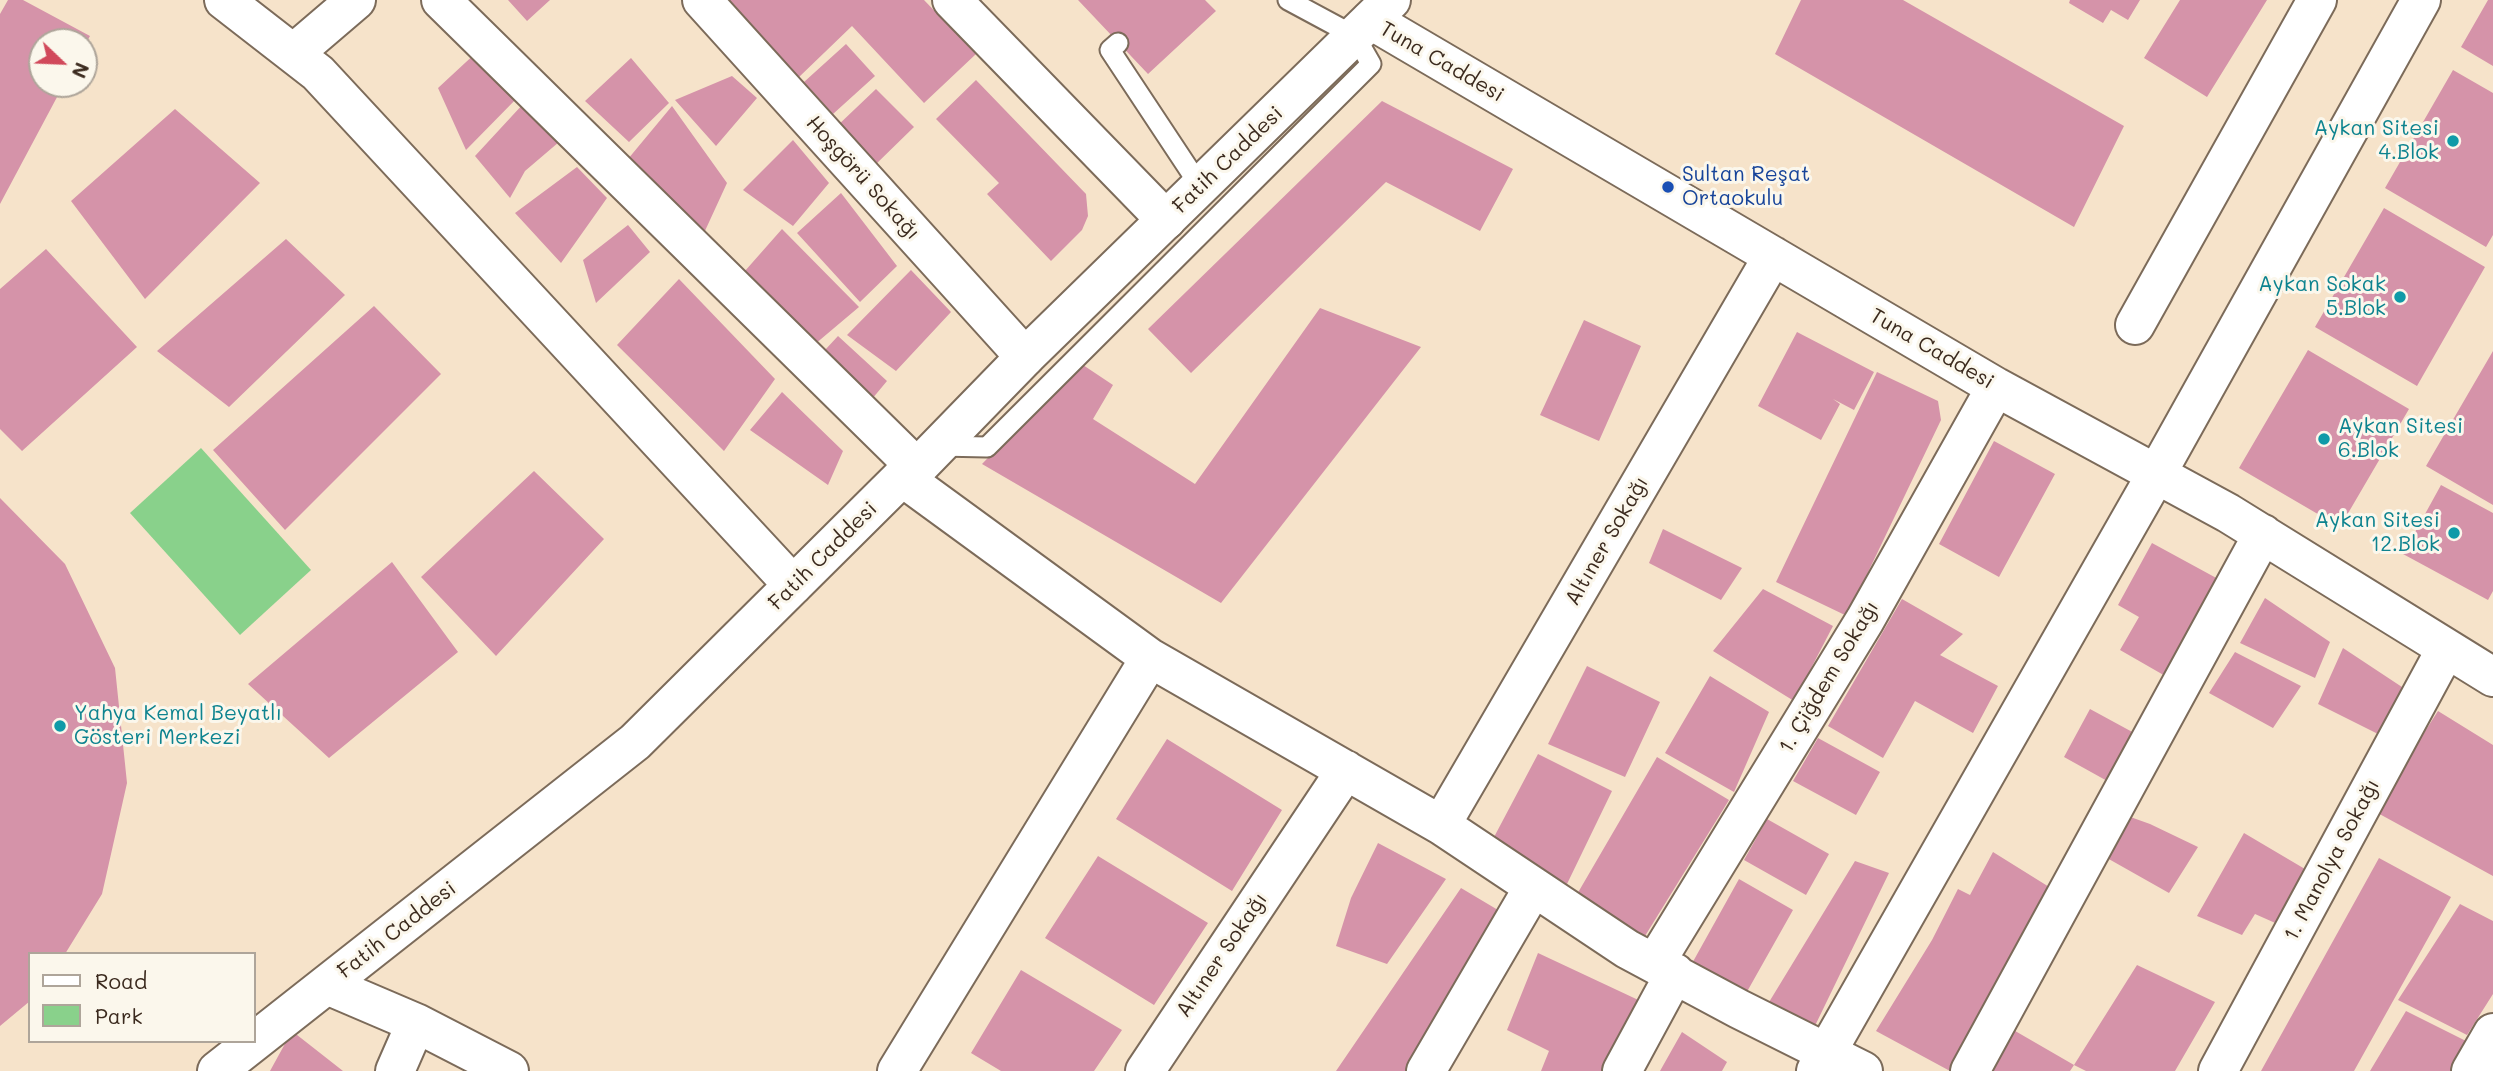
<!DOCTYPE html>
<meta charset="utf-8">
<style>
body{margin:0}
#map{position:relative;width:2493px;height:1071px;overflow:hidden;background:#f6e3ca;font-family:Mali,sans-serif}
canvas{display:block}
.legend{position:absolute;left:28px;top:952px;width:228px;height:91px;box-sizing:border-box;background:#fbf7ec;border:2px solid #aea59a;margin:0;padding:9px 12px;list-style:none;font-size:21px;color:#3b2a1e}
.legend li{display:flex;align-items:center;gap:14px;height:35px}
.legend b{width:35px;border:2px solid #aea59a}
.north{position:absolute;left:28px;top:28px;width:70px;height:70px;box-sizing:border-box;background:#fbf7ec;border:2px solid #aea59a;border-radius:50%;rotate:113deg;font-size:19px;font-weight:700;line-height:28px;text-align:center;color:#3b2a1e}
.north::after{content:'';display:block;margin:auto;width:24px;height:32px;background:#d1495b;clip-path:polygon(50% 0,100% 100%,50% 72%,0 100%)}
</style>
<div id="map">
<canvas width="2493" height="1071"></canvas>
<ul class="legend">
<li><b style="height:9px;background:#fff"></b>Road</li>
<li><b style="height:19px;background:#89d18b"></b>Park</li>
</ul>
<div class="north">N</div>
</div>
<script>
const ctx = document.querySelector('canvas').getContext('2d');
ctx.lineJoin = 'round';
function fill(path, color) { ctx.fillStyle = color; ctx.fill(path, 'evenodd'); }
const poly = rows => new Path2D(rows.map(r => 'M' + r).join(''));
function stroke(path, color, width, dash) { ctx.strokeStyle = color; ctx.lineWidth = width; ctx.lineCap = dash ? 'butt' : 'round'; ctx.setLineDash(dash || []); ctx.stroke(path); }
function drawText(font, color, halo, rows, align = 'center') {
  ctx.font = font + ' Mali,sans-serif'; ctx.lineWidth = 6; ctx.setLineDash([]); ctx.textBaseline = 'middle'; ctx.strokeStyle = halo; ctx.fillStyle = color; for (const [text, x, y, turn = 0] of rows) {
    ctx.save(); ctx.translate(x, y); ctx.rotate((+turn || 0) * Math.PI / 180); ctx.textAlign = isNaN(turn) ? turn : align; if (halo) ctx.strokeText(text, 0, 0); ctx.fillText(text, 0, 0); ctx.restore();
  }
}
const green = poly([
 [201,448,311,570,240,635,130,513]
]);
const building = poly([
 [8,0,23,0,90,36,84,47,84,42,42,42,42,84,64,84,0,204,0,14],
 [508,0,550,0,527,21],
 [724,0,924,0,976,54,924,103,852,26,798,78],
 [1078,0,1205,0,1216,11,1148,74],
 [1801,0,1903,0,2124,126,2074,227,1775,54],
 [2070,0,2140,0,2128,20,2111,10,2103,23,2069,3],
 [2180,0,2267,0,2207,97,2144,58],
 [2488,0,2493,0,2493,66,2461,47],
 [846,44,875,76,833,114,804,82],
 [479,50,521,94,466,150,438,88],
 [631,58,669,103,629,142,585,101],
 [2453,70,2493,93,2493,235,2486,247,2385,188],
 [732,76,757,98,716,146,675,100],
 [976,80,1086,194,1088,216,1082,230,1051,261,987,194,999,183,936,119],
 [876,89,914,127,873,167,835,128],
 [1382,101,1513,169,1480,231,1386,182,1191,373,1148,329],
 [524,103,559,142,525,171,510,198,475,156],
 [672,106,727,183,704,233,628,159],
 [175,109,260,183,145,299,71,201],
 [793,140,829,183,793,226,743,190],
 [577,167,607,198,561,263,515,213],
 [841,193,897,266,860,302,797,233],
 [2384,208,2485,267,2417,386,2315,327],
 [628,225,650,252,596,303,583,260],
 [782,229,859,307,808,350,737,280],
 [286,239,345,295,229,407,157,351],
 [46,249,137,347,22,451,0,429,0,289],
 [911,270,951,312,896,371,847,335],
 [679,279,775,379,724,451,617,345],
 [374,306,441,374,285,530,213,450],
 [1320,308,1421,347,1221,603,982,464,1080,363,1113,385,1093,419,1195,484],
 [1584,320,1641,346,1599,441,1540,415],
 [1797,332,1874,372,1854,410,1833,399,1840,404,1821,440,1758,406],
 [838,336,887,381,867,405,812,364],
 [2308,350,2409,409,2340,527,2239,468],
 [2493,351,2493,505,2426,466],
 [1877,372,1938,401,1941,420,1847,616,1776,582],
 [782,392,843,451,828,485,750,430],
 [1994,441,2055,474,1999,577,1939,544],
 [534,471,604,539,496,656,421,577],
 [2441,485,2493,513,2493,591,2488,600,2403,554],
 [0,498,65,564,115,668,127,783,102,894,65,954,30,954,30,1001,0,1026],
 [1663,529,1742,568,1721,600,1649,563],
 [2152,543,2220,580,2167,677,2120,650,2139,617,2118,605],
 [392,562,458,652,329,758,248,684],
 [1763,589,1833,626,1794,701,1713,651],
 [2265,598,2330,642,2315,678,2240,643],
 [1902,599,1963,634,1940,655,1998,686,1973,733,1915,701,1883,758,1828,726],
 [2343,648,2405,689,2382,736,2318,704],
 [2235,652,2301,686,2273,728,2209,693],
 [1587,666,1660,702,1625,777,1548,744],
 [1710,676,1769,712,1734,792,1665,753],
 [2090,709,2136,734,2109,782,2064,757],
 [2438,711,2493,745,2493,876,2374,811],
 [1818,738,1880,772,1856,815,1793,781],
 [1167,739,1282,810,1232,891,1116,819],
 [1538,754,1612,791,1567,884,1493,839],
 [1657,757,1729,800,1645,936,1576,896],
 [2122,814,2150,824,2198,847,2169,893,2107,858],
 [1767,819,1829,854,1806,895,1744,860],
 [2244,833,2310,872,2282,926,2255,914,2242,935,2197,916],
 [1378,843,1446,879,1387,964,1336,946,1351,898],
 [1993,852,2054,890,1950,1071,1876,1031,1932,940,1958,889,1970,895],
 [1098,856,1208,923,1154,1005,1045,938],
 [2379,858,2451,897,2354,1071,2261,1071],
 [1855,861,1889,873,1811,1034,1763,1012],
 [1739,879,1793,910,1744,997,1690,967],
 [1461,888,1503,913,1411,1071,1336,1071],
 [2460,904,2493,921,2493,994,2467,1035,2398,1000],
 [1538,953,1649,1005,1615,1071,1541,1071,1549,1051,1507,1030],
 [2137,965,2215,1002,2175,1071,2086,1071,2074,1065],
 [1021,970,1122,1030,1094,1071,1001,1071,971,1053],
 [2406,1011,2476,1046,2461,1071,2370,1071],
 [2010,1028,2074,1065,2070,1071,1990,1071],
 [292,1031,343,1071,270,1071],
 [1682,1032,1727,1062,1722,1071,1660,1071]
]);
const service = poly([
 [1118,43,1110,50,1200,186],
 [939,446,987,447,1371,64,1355,36,1288,0]
]);
const minor = poly([
 [224,0,318,73,793,585],
 [441,0,917,468],
 [702,0,1025,357],
 [952,0,1166,220],
 [1371,20,1996,387,2228,513,2493,677],
 [294,53,356,0],
 [2135,325,2317,0],
 [902,477,1150,658,1441,825,1627,949,1739,1009,1863,1071],
 [1441,825,1773,256],
 [1655,963,1865,620,1996,387],
 [327,985,416,1023,509,1071],
 [395,1071,416,1023],
 [897,1071,1150,658],
 [1145,1071,1346,770],
 [1426,1071,1533,888],
 [1622,1071,1675,973],
 [1816,1071,2157,473,2421,0],
 [1970,1071,2263,534],
 [2218,1071,2446,649],
 [2471,1071,2493,1033]
]);
const secondary = poly([
 [217,1071,635,742,902,477,917,468,1025,357,1391,0]
]);
const markers = [
 [2453,141,7,"#0f9aa8"],
 [1668,187,7,"#1a4fb4"],
 [2400,297,7,"#0f9aa8"],
 [2324,439,7,"#0f9aa8"],
 [2454,533,7,"#0f9aa8"],
 [60,726,7,"#0f9aa8"]
];
const streetNames = [
 ["Tuna Caddesi",1442,62,30],
 ["Fatih Caddesi",1228,160,-44],
 ["Hoşgörü Sokağı",863,178,48],
 ["Tuna Caddesi",1932,349,30],
 ["Altıner Sokağı",1607,541,-60],
 ["Fatih Caddesi",823,556,-45],
 ["1. Çiğdem Sokağı",1829,677,-59],
 ["1. Manolya Sokağı",2332,860,-62],
 ["Fatih Caddesi",397,930,-38],
 ["Altıner Sokağı",1222,955,-56]
];
const cultureNames = [
 ["Aykan Sitesi",2439,129],
 ["4.Blok",2439,153],
 ["Aykan Sokak",2386,285],
 ["5.Blok",2386,309],
 ["Aykan Sitesi",2338,427,"left"],
 ["6.Blok",2338,451,"left"],
 ["Aykan Sitesi",2440,521],
 ["12.Blok",2440,545],
 ["Yahya Kemal Beyatlı",74,714,"left"],
 ["Gösteri Merkezi",74,738,"left"]
];
const transitNames = [
 ["Sultan Reşat",1682,175],
 ["Ortaokulu",1682,199]
];
fill(green, '#89d18b');
fill(building, '#d593a9');
stroke(service, '#7c6b5a', 23);
stroke(minor, '#7c6b5a', 42);
stroke(secondary, '#7c6b5a', 42);
stroke(service, '#fff', 19);
stroke(minor, '#fff', 38);
stroke(secondary, '#fff', 38);
for (const [x, y, r, color] of markers) { const dot = new Path2D(); dot.arc(x, y, r, 0, 2 * Math.PI); ctx.fillStyle = color; ctx.fill(dot); stroke(dot, '#fbf7ec', 2.5); }
drawText('21px', '#3b2a1e', '#fbf7ec', streetNames);
drawText('21px', '#0d838f', '#fbf7ec', cultureNames, 'right');
drawText('21px', '#164399', '#fbf7ec', transitNames, 'left');
</script>
